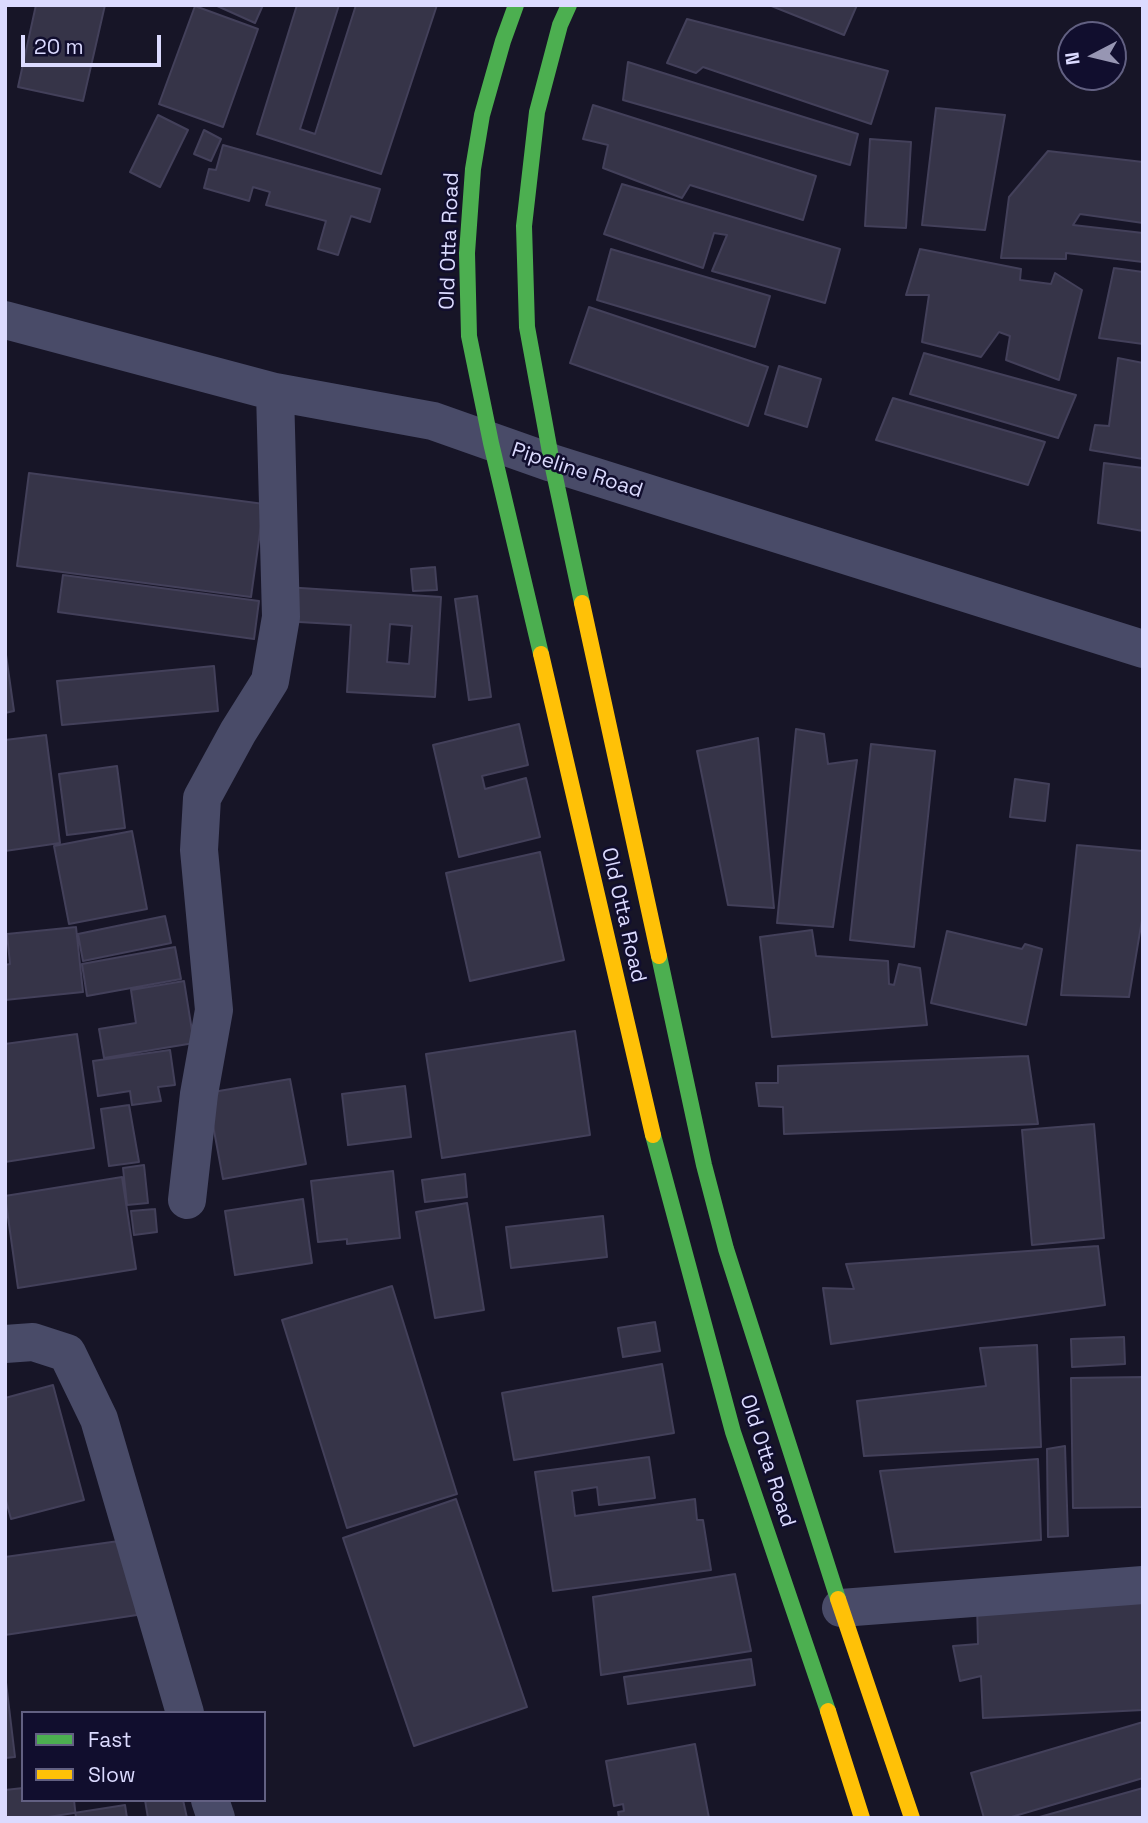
<!DOCTYPE html>
<style>
body{margin:0}
#map{position:relative;width:1148px;height:1823px;overflow:hidden;background:#171527;font-family:"Space Grotesk",sans-serif}
canvas{display:block}
.frame{position:absolute;inset:0;border:7px solid #dcdbff;pointer-events:none}
.legend{position:absolute;left:21px;top:1711px;width:245px;height:91px;box-sizing:border-box;background:#110e2e;border:2px solid #626082;margin:0;padding:9px 12px;list-style:none;font-size:21px;color:#dcdbff}
.legend li{display:flex;align-items:center;gap:14px;height:35px}
.legend b{width:35px;border:2px solid #626082}
.north{position:absolute;left:1057px;top:21px;width:70px;height:70px;box-sizing:border-box;background:#110e2e;border:2px solid #626082;border-radius:50%;rotate:263deg;font-size:19px;font-weight:700;line-height:28px;text-align:center;color:#dcdbff}
.north::after{content:'';display:block;margin:auto;width:24px;height:32px;background:#9796b3;clip-path:polygon(50% 0,100% 100%,50% 72%,0 100%)}
.scale{position:absolute;left:21px;top:35px;width:140px;height:32px;box-sizing:border-box;border:4px solid #dcdbff;border-top:0;padding-left:9px;font-size:21px;line-height:24px;white-space:nowrap;color:#dcdbff;-webkit-text-stroke:5px #110e2e;paint-order:stroke}
</style>
<div id="map">
<canvas width="1148" height="1823"></canvas>
<div class="frame"></div>
<ul class="legend">
<li><b style="height:9px;background:#4caf50"></b>Fast</li>
<li><b style="height:9px;background:#ffc107"></b>Slow</li>
</ul>
<div class="north">N</div>
<div class="scale">20 m</div>
</div>
<script>
const ctx = document.querySelector('canvas').getContext('2d');
ctx.lineJoin = 'round';
function fill(path, color) { ctx.fillStyle = color; ctx.fill(path, 'evenodd'); }
const poly = rows => new Path2D(rows.map(r => 'M' + r).join(''));
function stroke(path, color, width, dash) { ctx.strokeStyle = color; ctx.lineWidth = width; ctx.lineCap = dash ? 'butt' : 'round'; ctx.setLineDash(dash || []); ctx.stroke(path); }
function drawText(font, color, halo, rows, align = 'center') {
  ctx.font = font + ' "Space Grotesk",sans-serif'; ctx.lineWidth = 5; ctx.setLineDash([]); ctx.textBaseline = 'middle'; ctx.strokeStyle = halo; ctx.fillStyle = color; for (const [text, x, y, turn = 0] of rows) {
    ctx.save(); ctx.translate(x, y); ctx.rotate((+turn || 0) * Math.PI / 180); ctx.textAlign = isNaN(turn) ? turn : align; if (halo) ctx.strokeText(text, 0, 0); ctx.fillText(text, 0, 0); ctx.restore();
  }
}
const building = poly([
 [36,5,105,5,83,101,18,87,36,5],
 [215,5,263,5,255,23,215,5],
 [297,5,339,5,300,129,315,134,356,5,437,5,381,174,257,134,297,5],
 [769,5,857,5,844,35,769,5],
 [195,6,258,29,223,127,159,104,195,6],
 [687,19,888,71,871,124,703,67,696,73,667,63,687,19],
 [628,62,858,134,850,165,623,100,628,62],
 [593,105,816,176,803,220,690,185,682,198,603,168,608,145,583,139,593,105],
 [936,108,1005,115,985,230,922,225,936,108],
 [158,115,188,130,160,187,130,172,158,115],
 [204,130,221,139,211,161,194,154,204,130],
 [870,139,911,142,906,228,865,226,870,139],
 [223,145,380,189,370,222,351,216,338,255,318,249,326,221,266,205,270,192,253,187,249,201,204,188,209,169,216,170,223,145],
 [1048,151,1143,162,1143,223,1080,214,1073,225,1143,233,1143,262,1066,253,1066,259,1001,258,1009,197,1048,151],
 [622,184,840,249,825,303,712,271,727,235,714,233,703,268,604,234,622,184],
 [611,249,770,296,755,347,597,300,611,249],
 [920,249,1021,269,1020,280,1051,284,1055,273,1082,290,1059,380,1006,360,1010,336,999,332,981,357,922,342,929,295,906,295,920,249],
 [1114,268,1143,272,1143,344,1099,338,1114,268],
 [589,307,768,367,748,426,570,363,589,307],
 [924,353,1076,395,1058,438,910,394,924,353],
 [1118,358,1143,363,1143,459,1090,450,1095,425,1109,426,1118,358],
 [779,366,821,379,807,427,765,414,779,366],
 [893,398,1045,442,1028,485,876,440,893,398],
 [1104,463,1143,468,1143,531,1098,523,1104,463],
 [29,473,264,504,251,597,17,566,29,473],
 [435,567,437,590,413,591,411,569,435,567],
 [63,575,259,601,254,639,58,612,63,575],
 [285,587,441,597,435,697,347,692,351,625,282,621,285,587],
 [390,624,412,626,409,664,387,662,390,624],
 [477,596,491,697,469,700,455,599,477,596],
 [5,648,14,711,5,713,5,648],
 [214,666,218,711,62,725,57,681,214,666],
 [519,724,528,765,482,776,485,789,526,778,540,837,459,857,433,745,519,724],
 [796,729,824,734,828,764,857,760,833,927,777,923,796,729],
 [46,735,60,843,5,851,5,740,46,735],
 [758,738,774,908,728,905,697,751,758,738],
 [871,744,935,751,914,947,850,940,871,744],
 [117,766,125,828,67,835,59,774,117,766],
 [1015,779,1049,784,1045,821,1010,817,1015,779],
 [132,831,147,909,69,924,54,846,132,831],
 [1077,845,1143,851,1143,914,1129,997,1061,995,1077,845],
 [540,852,564,960,470,981,446,873,540,852],
 [165,916,171,943,83,961,78,934,165,916],
 [76,927,83,992,5,1000,5,965,10,964,7,934,76,927],
 [812,930,816,956,888,961,889,984,894,985,899,964,920,968,927,1025,772,1037,760,937,812,930],
 [947,931,1022,949,1025,944,1042,949,1026,1025,931,1003,947,931],
 [175,947,181,979,87,996,82,964,175,947],
 [184,981,194,1043,104,1058,99,1029,136,1023,131,990,184,981],
 [575,1031,590,1135,442,1158,426,1054,575,1031],
 [77,1034,94,1148,5,1162,5,1044,77,1034],
 [170,1050,175,1085,158,1087,161,1101,132,1105,130,1091,98,1096,93,1061,170,1050],
 [1028,1056,1038,1124,784,1134,783,1107,759,1106,756,1083,778,1083,778,1066,1028,1056],
 [290,1079,306,1164,223,1179,207,1093,290,1079],
 [405,1086,411,1137,348,1145,342,1094,405,1086],
 [129,1105,139,1162,109,1166,101,1109,129,1105],
 [1094,1124,1104,1238,1032,1245,1022,1130,1094,1124],
 [144,1165,148,1203,127,1205,123,1168,144,1165],
 [393,1171,400,1238,347,1244,347,1239,318,1242,311,1181,393,1171],
 [465,1174,467,1197,425,1202,422,1180,465,1174],
 [122,1177,136,1269,18,1288,5,1196,122,1177],
 [303,1199,312,1263,235,1275,225,1211,303,1199],
 [467,1203,484,1310,435,1318,416,1212,467,1203],
 [155,1209,157,1232,134,1235,131,1211,155,1209],
 [603,1216,607,1257,511,1268,506,1227,603,1216],
 [1098,1246,1105,1305,831,1344,823,1288,854,1289,846,1264,1098,1246],
 [392,1286,457,1494,347,1528,282,1320,392,1286],
 [655,1322,660,1351,623,1357,618,1328,655,1322],
 [1124,1337,1125,1364,1072,1367,1071,1339,1124,1337],
 [1037,1345,1041,1447,864,1456,857,1401,986,1386,980,1348,1037,1345],
 [662,1364,674,1433,514,1460,502,1393,662,1364],
 [1143,1377,1143,1507,1073,1508,1071,1378,1143,1377],
 [53,1385,84,1500,11,1519,5,1497,5,1398,53,1385],
 [1065,1446,1068,1536,1048,1537,1047,1449,1065,1446],
 [649,1457,655,1498,599,1505,597,1487,572,1491,575,1516,695,1499,697,1520,703,1520,711,1570,553,1591,535,1472,649,1457],
 [1038,1459,1041,1540,895,1552,880,1471,1038,1459],
 [456,1499,527,1707,414,1746,343,1538,456,1499],
 [126,1540,137,1615,5,1635,5,1557,126,1540],
 [735,1574,751,1651,601,1675,593,1597,735,1574],
 [1143,1596,1143,1710,983,1718,981,1676,960,1681,953,1646,978,1644,977,1604,1143,1596],
 [751,1659,755,1685,628,1704,624,1677,751,1659],
 [5,1674,15,1757,5,1758,5,1674],
 [1143,1722,1143,1778,1008,1818,984,1818,971,1773,1143,1722],
 [695,1744,709,1818,619,1818,618,1812,624,1811,623,1804,614,1806,606,1761,695,1744],
 [23,1788,23,1800,74,1800,76,1818,5,1818,5,1790,23,1788],
 [1143,1788,1143,1818,1036,1818,1143,1788],
 [145,1800,183,1800,187,1818,148,1818,145,1800],
 [125,1805,127,1818,42,1818,125,1805]
]);
const street = poly([
 [5,320,275,392,433,421,552,463,1143,649],
 [187,1200,199,1094,214,1010,199,850,202,798,238,732,270,681,281,617,275,392],
 [5,1344,33,1342,67,1353,99,1419,185,1713],
 [841,1608,1143,1585],
 [210,1800,216,1818]
]);
const fast = poly([
 [516,5,503,41,482,115,473,169,467,253,469,336,491,443,541,654],
 [569,5,560,25,537,112,524,226,527,327,552,463,582,603],
 [659,956,704,1165,726,1249,838,1599],
 [653,1135,733,1432,828,1711]
]);
const slow = poly([
 [582,603,659,956],
 [541,654,653,1135],
 [838,1599,912,1818],
 [828,1711,862,1818]
]);
const streetNames = [
 ["Old Otta Road",450,241,-88],
 ["Pipeline Road",577,471,18],
 ["Old Otta Road",623,915,77],
 ["Old Otta Road",767,1461,72]
];
fill(building, '#363448');
stroke(building, '#43405a', 2);
stroke(street, '#494b68', 38);
stroke(fast, '#4caf50', 16);
stroke(slow, '#ffc107', 16);
drawText('21px', '#dcdbff', '#110e2e', streetNames);
</script>
